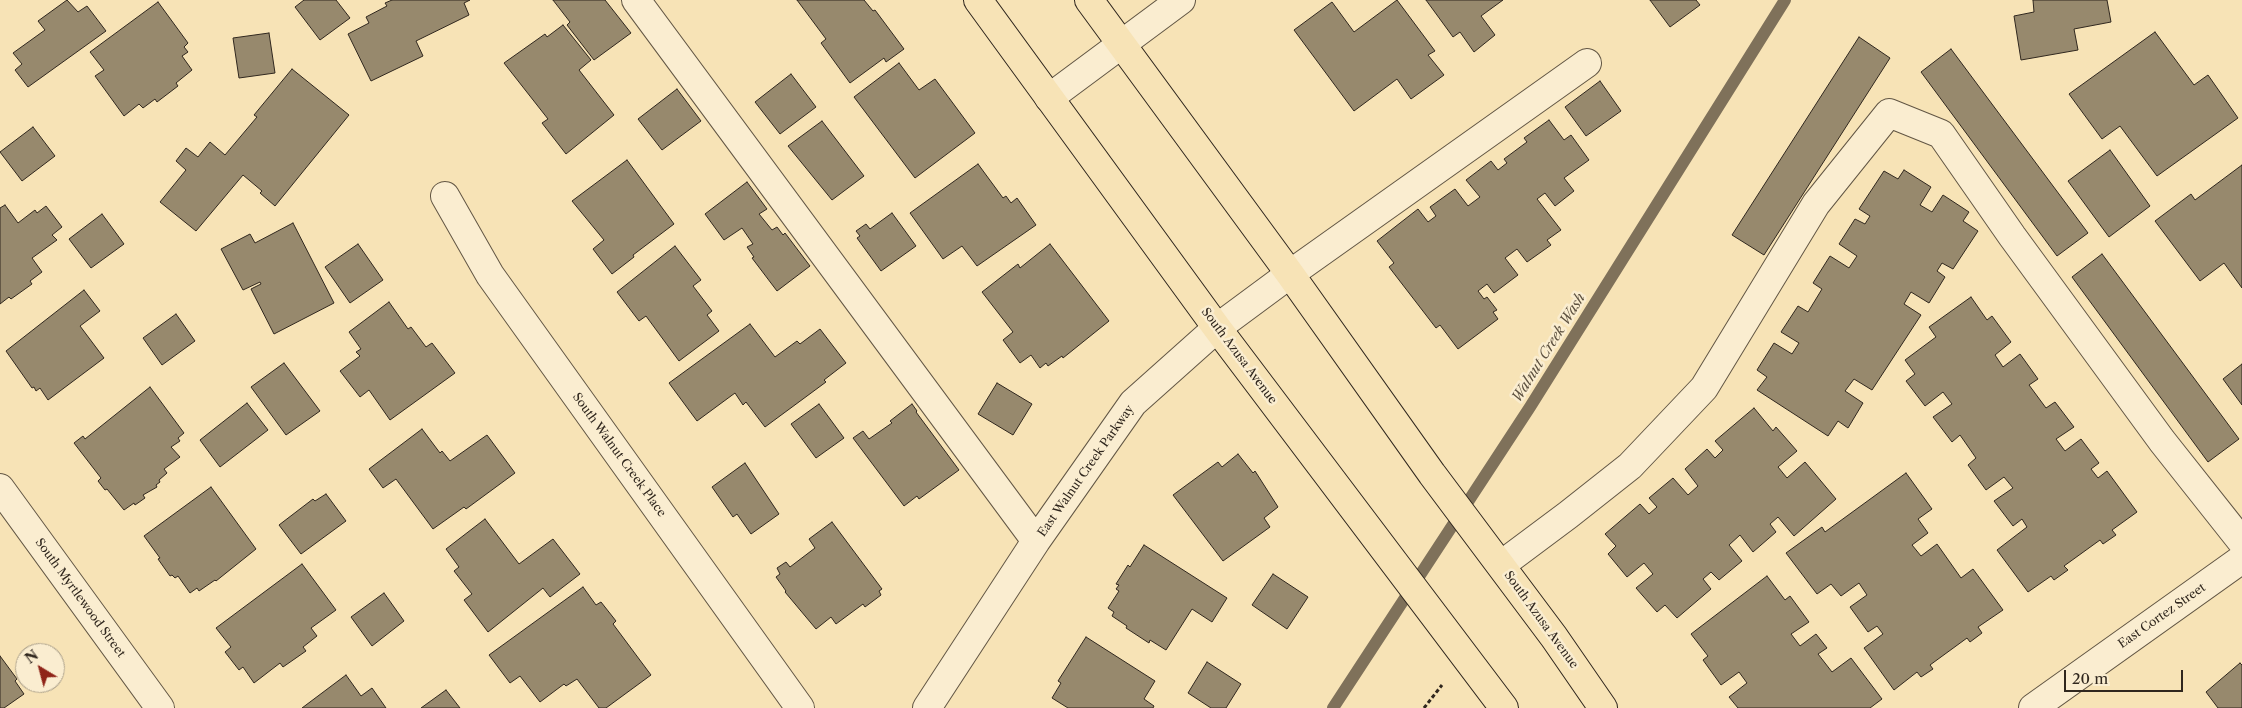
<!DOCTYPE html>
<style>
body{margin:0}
#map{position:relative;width:2242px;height:708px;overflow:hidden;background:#f7e3b6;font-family:"Libre Caslon Text",serif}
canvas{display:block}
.north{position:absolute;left:15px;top:643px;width:50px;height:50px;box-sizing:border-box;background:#faedd0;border:1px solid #a99e89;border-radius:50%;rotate:323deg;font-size:14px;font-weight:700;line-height:20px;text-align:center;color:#30271e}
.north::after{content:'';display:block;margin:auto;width:18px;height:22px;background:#8f2418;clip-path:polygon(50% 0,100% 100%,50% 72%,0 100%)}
.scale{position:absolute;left:2064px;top:670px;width:119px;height:22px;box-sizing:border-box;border:2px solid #30271e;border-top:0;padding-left:6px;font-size:15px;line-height:18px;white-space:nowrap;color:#30271e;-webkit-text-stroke:4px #faedd0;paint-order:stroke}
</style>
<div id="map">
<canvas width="2242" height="708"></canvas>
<div class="north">N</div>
<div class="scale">20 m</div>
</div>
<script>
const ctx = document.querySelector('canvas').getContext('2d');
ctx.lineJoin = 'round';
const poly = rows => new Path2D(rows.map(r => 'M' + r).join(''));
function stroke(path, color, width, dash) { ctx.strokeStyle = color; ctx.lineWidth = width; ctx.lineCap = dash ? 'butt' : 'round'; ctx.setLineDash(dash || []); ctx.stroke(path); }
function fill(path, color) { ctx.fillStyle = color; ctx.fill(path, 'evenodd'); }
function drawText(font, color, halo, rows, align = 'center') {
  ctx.font = font + ' "Libre Caslon Text",serif'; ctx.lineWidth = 5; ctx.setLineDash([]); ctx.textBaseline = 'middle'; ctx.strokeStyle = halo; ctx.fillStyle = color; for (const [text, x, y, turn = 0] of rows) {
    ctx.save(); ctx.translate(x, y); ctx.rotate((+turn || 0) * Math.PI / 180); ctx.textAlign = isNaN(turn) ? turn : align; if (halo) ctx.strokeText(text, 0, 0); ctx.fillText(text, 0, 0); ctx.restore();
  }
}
const stream = poly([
 [1333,708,1530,407,1785,0]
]);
const building = poly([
 [67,0,78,12,87,6,106,31,28,87,15,70,22,64,13,53,45,30,38,21,67,0],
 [304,0,336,0,350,18,320,40,295,7,304,0],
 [392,0,470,0,464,3,469,15,416,41,423,56,371,81,348,34,369,23,366,17,387,6,385,3,392,0],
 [553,0,605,0,631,33,594,60,567,25,570,22,553,0],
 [797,0,864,0,873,11,875,10,904,49,886,62,884,58,850,83,821,43,826,39,797,0],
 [1397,0,1435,51,1428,55,1444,75,1411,99,1397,79,1354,111,1294,30,1332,2,1354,32,1397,0],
 [1426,0,1503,0,1481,16,1495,35,1474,52,1460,32,1453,37,1426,0],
 [1650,0,1696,0,1700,5,1670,27,1650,0],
 [2033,0,2107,0,2111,22,2074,29,2078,50,2021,60,2014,16,2034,12,2033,0],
 [158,2,188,43,184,47,188,52,182,56,192,70,176,83,178,86,157,102,155,99,143,108,139,104,124,116,95,76,104,70,90,52,158,2],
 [563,25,591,60,579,70,614,115,566,154,542,123,548,119,504,63,545,34,547,37,563,25],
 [2155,32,2194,85,2208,75,2238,118,2157,176,2120,126,2102,139,2069,94,2155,32],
 [269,33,275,73,239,78,233,38,269,33],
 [1859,37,1890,58,1764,255,1732,235,1859,37],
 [1951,49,2088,233,2057,256,1921,72,1951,49],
 [899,63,919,90,935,79,975,133,915,178,854,97,899,63],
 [292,69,349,115,275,206,260,193,262,191,243,175,196,231,160,202,186,170,176,161,186,148,198,157,210,142,225,155,257,117,254,115,292,69],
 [791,74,816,107,780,134,755,102,791,74],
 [1600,81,1621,111,1586,136,1565,107,1600,81],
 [677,89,701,121,662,150,638,119,677,89],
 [1549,120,1564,140,1571,135,1589,160,1564,178,1574,191,1555,206,1545,193,1537,199,1561,230,1547,240,1551,245,1527,262,1517,249,1505,258,1518,275,1494,293,1487,284,1478,291,1484,299,1487,297,1497,310,1493,312,1498,319,1458,349,1440,325,1436,328,1389,267,1394,263,1377,241,1418,209,1428,222,1436,216,1430,207,1455,189,1468,206,1480,197,1466,180,1491,161,1498,170,1507,163,1504,159,1527,142,1524,138,1549,120],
 [822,121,864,176,832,200,788,146,822,121],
 [33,127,55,156,22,181,0,152,33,127],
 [2110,150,2150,206,2109,237,2068,181,2110,150],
 [627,160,674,224,633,255,634,257,612,274,593,249,604,240,572,201,627,160],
 [978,164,1003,198,1006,196,1011,203,1017,198,1036,225,977,266,962,246,943,259,910,213,978,164],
 [2242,165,2242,288,2224,263,2200,281,2155,221,2191,194,2195,200,2242,165],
 [1904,170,1931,187,1920,205,1932,212,1943,195,1969,212,1963,221,1978,231,1953,269,1942,263,1937,271,1945,277,1929,303,1911,292,1904,304,1921,315,1872,390,1854,379,1845,391,1863,403,1848,428,1838,421,1828,436,1757,390,1767,377,1757,370,1774,343,1792,354,1799,343,1781,332,1798,306,1808,312,1822,289,1813,283,1830,256,1849,268,1857,256,1839,244,1855,219,1865,224,1870,216,1859,209,1884,171,1898,179,1904,170],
 [747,182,767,209,759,214,772,230,777,227,783,235,785,233,810,266,777,291,752,258,754,257,747,247,753,244,742,228,724,240,705,214,747,182],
 [5,205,18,223,35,210,37,213,46,206,62,227,52,235,57,240,32,258,42,272,30,281,32,284,11,299,9,297,0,304,0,208,5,205],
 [892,213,916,246,881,271,857,238,860,236,856,231,866,224,870,229,892,213],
 [102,214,124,244,91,268,69,239,102,214],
 [293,223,334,303,274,334,251,289,261,284,260,282,243,290,221,249,250,234,255,243,293,223],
 [358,244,383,280,350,303,325,267,358,244],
 [1050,244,1109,321,1063,358,1062,356,1048,366,1046,363,1040,368,1031,355,1020,363,1003,340,1013,332,982,292,1018,264,1020,268,1050,244],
 [675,246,701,280,693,286,712,311,707,315,719,331,679,361,646,316,639,321,617,292,675,246],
 [2102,254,2239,439,2208,462,2072,277,2102,254],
 [84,290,100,311,80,326,104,358,48,400,40,388,36,391,34,387,32,388,6,351,84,290],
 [1971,297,1987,320,1992,316,2011,342,1995,355,2003,367,2020,354,2038,379,2029,385,2046,408,2055,402,2074,427,2056,439,2065,451,2081,439,2099,463,2091,469,2098,478,2107,471,2137,512,2112,530,2116,535,2103,544,2100,540,2064,566,2068,570,2054,580,2051,576,2028,592,1997,550,2027,527,2022,519,2013,526,1994,501,2013,488,2004,477,1986,490,1968,465,1976,458,1960,435,1952,442,1933,417,1952,404,1943,392,1925,406,1906,381,1915,374,1905,360,1936,337,1929,327,1971,297],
 [389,302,408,329,411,327,426,347,432,343,455,373,390,420,369,390,360,397,340,371,360,356,356,352,361,349,349,332,389,302],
 [176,314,195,341,162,365,143,338,176,314],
 [750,324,775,357,797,341,800,344,820,329,846,363,824,380,826,382,765,427,746,402,743,405,735,393,697,421,669,383,750,324],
 [284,363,320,411,286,435,251,387,284,363],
 [2242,364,2242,405,2223,379,2242,364],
 [997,383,1032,404,1013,435,978,414,997,383],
 [150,387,184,433,178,438,180,441,171,447,180,457,164,469,167,473,159,480,160,482,156,485,157,487,143,495,145,498,135,505,134,503,124,510,107,489,105,490,98,481,101,478,74,443,83,436,85,439,150,387],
 [247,403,268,430,220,467,200,440,247,403],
 [819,404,844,438,816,458,791,424,819,404],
 [912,404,917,411,916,412,959,470,919,499,917,496,904,506,853,438,863,431,869,439,892,423,890,421,912,404],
 [1754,408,1773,431,1776,427,1797,451,1778,467,1787,478,1805,462,1836,499,1794,536,1778,517,1770,524,1776,532,1753,552,1740,535,1729,545,1742,561,1719,580,1711,572,1703,579,1711,589,1677,618,1665,605,1657,612,1636,588,1653,574,1644,563,1627,577,1608,554,1616,546,1605,534,1640,504,1649,514,1657,507,1649,498,1673,478,1688,495,1698,486,1685,469,1707,449,1715,458,1723,450,1715,441,1754,408],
 [422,429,440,453,442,451,450,461,487,435,515,473,466,509,464,507,433,529,396,479,383,488,369,469,422,429],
 [1238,454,1253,473,1255,471,1278,507,1264,518,1270,527,1223,561,1173,495,1218,462,1222,467,1238,454],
 [745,463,779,514,751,534,737,514,733,517,712,487,745,463],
 [1906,473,1932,509,1918,519,1928,533,1912,545,1921,556,1937,544,1961,578,1973,569,2003,610,1978,627,1982,633,1970,642,1967,638,1930,665,1933,669,1921,677,1917,672,1894,690,1864,648,1883,634,1877,626,1868,632,1850,607,1867,595,1859,583,1841,596,1831,584,1817,594,1786,553,1822,527,1825,532,1906,473],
 [211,487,256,549,216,581,215,580,199,591,197,588,190,593,178,576,175,578,172,575,170,576,158,559,160,558,144,536,211,487],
 [326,494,346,521,301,554,279,525,313,499,315,501,326,494],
 [485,519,519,564,553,539,580,574,550,597,543,588,488,632,464,600,472,594,454,571,459,567,446,549,485,519],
 [832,522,882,589,879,591,881,595,865,607,863,604,836,624,831,617,816,629,785,592,786,591,776,577,780,574,777,568,786,562,790,567,815,548,809,539,832,522],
 [1144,545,1227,598,1212,622,1192,609,1166,650,1150,640,1149,643,1126,628,1127,626,1112,616,1114,612,1108,608,1119,591,1116,589,1119,585,1116,584,1128,565,1130,567,1144,545],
 [302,564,336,610,311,628,317,636,303,647,306,651,283,667,280,663,254,683,243,667,239,670,225,652,231,647,216,628,302,564],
 [1273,574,1308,597,1287,629,1252,605,1273,574],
 [1767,576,1785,600,1790,596,1809,622,1791,634,1800,646,1816,634,1827,648,1818,654,1832,672,1851,658,1882,699,1870,708,1738,708,1729,697,1747,683,1739,672,1721,685,1703,660,1708,656,1691,634,1767,576],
 [583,587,596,605,601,602,616,621,613,624,651,675,606,708,599,708,577,679,566,686,564,684,540,702,520,676,510,683,489,655,583,587],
 [384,593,404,621,372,646,351,617,384,593],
 [1086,637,1155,681,1144,699,1154,706,1153,708,1068,708,1052,698,1061,683,1058,681,1086,637],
 [0,656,17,679,15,681,24,694,4,708,0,708,0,656],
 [1207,662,1241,684,1226,708,1211,708,1188,693,1207,662],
 [2240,663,2242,665,2242,708,2218,708,2206,692,2240,663],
 [346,675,361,696,372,688,386,708,302,708,346,675],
 [446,690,460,708,421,708,446,690]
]);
const path = poly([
 [1424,708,1442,685]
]);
const minor = poly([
 [636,0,1036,541],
 [1049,98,1181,0],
 [445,196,490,275,800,708],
 [0,488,160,708],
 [1501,565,1568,515,1630,466,1704,388,1816,204,1889,113,1941,134,2012,236,2162,441,2242,542],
 [927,708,1036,541,1133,403,1217,328,1290,274,1587,63],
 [2033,708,2242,559]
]);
const major = poly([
 [978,0,1217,328,1504,708],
 [1089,0,1290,274,1432,474,1554,637,1603,708]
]);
const streetNames = [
 ["South Azusa Avenue",1239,356,53],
 ["South Walnut Creek Place",619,455,54],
 ["East Walnut Creek Parkway",1086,471,-55],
 ["South Myrtlewood Street",80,598,54],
 ["East Cortez Street",2162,616,-35],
 ["South Azusa Avenue",1541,620,54]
];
const waterNames = [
 ["Walnut Creek Wash",1549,348,-58]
];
stroke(stream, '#7f715a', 12);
fill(building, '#97896d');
stroke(building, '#30271e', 1);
stroke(minor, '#625644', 30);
stroke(major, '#30271e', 30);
stroke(path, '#30271e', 3, [4, 2.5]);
stroke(minor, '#faedd0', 28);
stroke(major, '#f7e3b6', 28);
drawText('12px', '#30271e', '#faedd0', streetNames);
drawText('italic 14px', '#5e5241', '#faedd0', waterNames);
</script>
